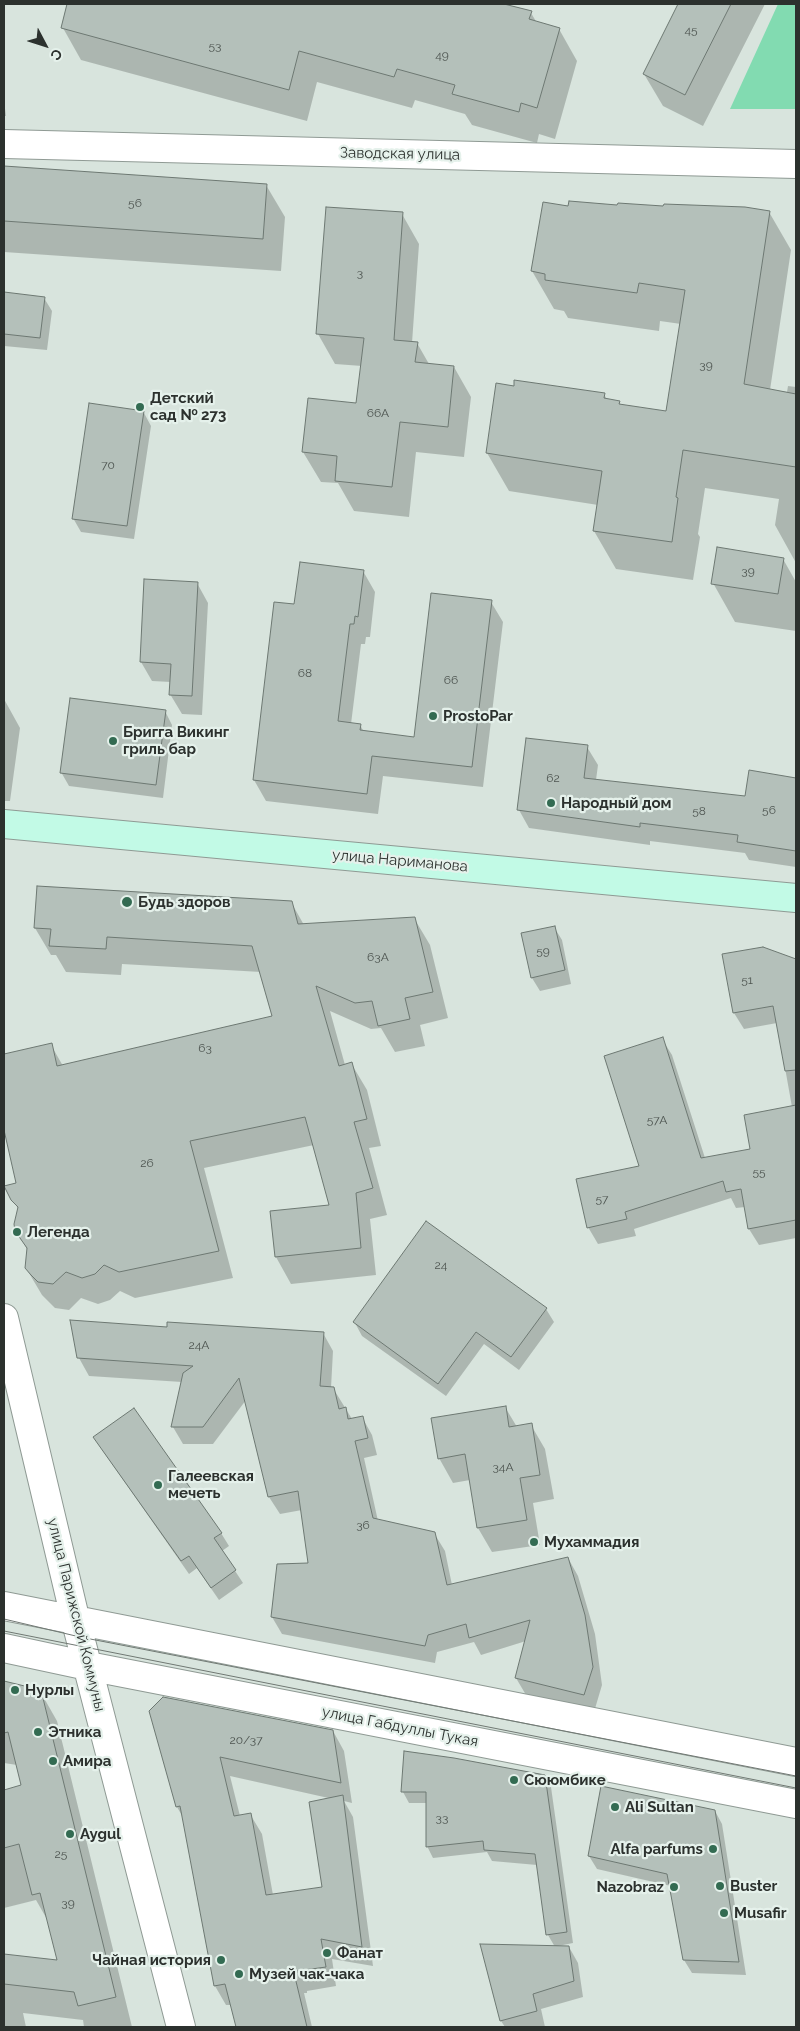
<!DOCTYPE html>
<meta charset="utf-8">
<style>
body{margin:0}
#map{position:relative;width:800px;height:2031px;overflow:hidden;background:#d8e4dd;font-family:Raleway,sans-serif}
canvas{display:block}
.frame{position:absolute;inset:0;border:5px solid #2c312e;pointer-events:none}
.north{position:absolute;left:20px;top:20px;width:50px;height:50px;-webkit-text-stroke:4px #e5f1eb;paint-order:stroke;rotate:130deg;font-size:14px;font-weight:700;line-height:20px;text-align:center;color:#2c312e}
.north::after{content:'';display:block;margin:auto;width:18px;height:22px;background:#2c312e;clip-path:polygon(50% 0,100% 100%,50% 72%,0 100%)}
</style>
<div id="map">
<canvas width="800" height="2031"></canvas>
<div class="frame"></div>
<div class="north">С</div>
</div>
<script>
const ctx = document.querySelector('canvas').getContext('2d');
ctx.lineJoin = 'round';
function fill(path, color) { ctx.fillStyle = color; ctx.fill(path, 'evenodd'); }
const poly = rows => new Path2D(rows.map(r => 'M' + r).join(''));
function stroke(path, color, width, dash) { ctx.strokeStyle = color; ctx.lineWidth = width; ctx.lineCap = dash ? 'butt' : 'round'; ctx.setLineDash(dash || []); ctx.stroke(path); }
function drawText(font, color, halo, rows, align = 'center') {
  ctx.font = font + ' Raleway,sans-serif'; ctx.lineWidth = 4.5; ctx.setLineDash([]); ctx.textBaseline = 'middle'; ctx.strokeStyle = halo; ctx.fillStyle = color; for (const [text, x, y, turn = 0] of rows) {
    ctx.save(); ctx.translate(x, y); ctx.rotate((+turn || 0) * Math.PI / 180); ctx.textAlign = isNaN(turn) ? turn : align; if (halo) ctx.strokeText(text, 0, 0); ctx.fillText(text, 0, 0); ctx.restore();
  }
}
const green = poly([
 [778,4,796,4,796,109,730,109]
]);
const shadow = poly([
 [68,4,468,4,490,10,492,4,499,4,531,13,537,23,559,29,577,61,555,139,539,134,537,143,472,125,465,114,415,100,412,108,317,82,307,121,81,60,63,28],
 [679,4,765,4,703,126,663,106,644,74],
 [4,101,6,116,4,116],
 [4,167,266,185,285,217,281,271,4,252],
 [544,204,569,208,618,207,769,212,791,250,770,390,787,392,788,386,796,387,796,563,775,525,779,499,705,488,698,534,700,537,693,580,616,569,594,531,598,505,509,491,487,453,497,385,604,394,607,400,619,402,622,406,667,413,681,324,660,321,659,331,568,318,564,311,554,309,532,271],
 [402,214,419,244,412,343,417,343,429,364,454,367,471,397,464,457,416,452,409,517,354,511,338,483,321,482,303,452,357,405,362,366,335,364,318,334],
 [4,293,44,298,52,311,47,350,4,346],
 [144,413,151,426,134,539,81,532,73,518],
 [783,559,796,582,796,631,735,622,713,583],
 [363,571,375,592,370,637,366,637,365,644,361,644,351,724,360,725,364,732,415,738,491,602,503,622,483,787,383,776,378,814,266,801,254,780,295,606],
 [197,583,208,603,202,715,182,714,170,694,171,682,152,681,141,662],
 [4,699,20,728,10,801,4,801],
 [165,711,172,725,163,798,69,786,61,772],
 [527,740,587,747,598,765,596,780,746,798,750,772,796,780,796,867,749,860,745,853,650,841,650,845,529,828,519,810],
 [291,902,304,925,414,918,430,945,448,1018,420,1025,425,1046,395,1052,381,1028,371,1029,330,1011,345,1065,351,1063,367,1090,381,1146,369,1148,387,1215,370,1219,376,1275,291,1284,276,1257,271,1212,331,1206,314,1145,204,1168,233,1278,135,1298,120,1291,110,1300,98,1304,81,1298,69,1310,55,1308,42,1295,26,1268,28,1251,16,1230,19,1210,12,1199,17,1184,4,1125,4,1055,51,1045,63,1066,274,1017,261,972,122,964,121,975,66,972,56,955,51,955,35,928],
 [554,927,562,940,571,984,540,991,532,978],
 [762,948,796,960,796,1238,759,1245,749,1229,745,1207,736,1208,731,1198,634,1229,636,1236,598,1244,588,1227,641,1167,662,1039,672,1055,705,1158,752,1150,792,1107,777,1023,744,1029,734,1013],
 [546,1309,554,1322,519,1370,484,1344,446,1396,362,1336,355,1323],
 [168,1328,323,1333,333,1351,331,1388,333,1388,352,1419,362,1417,372,1435,377,1455,364,1458,378,1521,434,1533,445,1551,452,1585,568,1558,578,1576,595,1634,602,1685,594,1712,526,1695,516,1678,526,1641,481,1655,474,1642,437,1652,435,1663,282,1634,272,1617,309,1564,302,1510,280,1514,269,1497,246,1400,213,1444,183,1444,173,1427,182,1382,89,1376,79,1358],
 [505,1407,517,1427,531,1425,545,1449,554,1499,533,1503,540,1545,492,1552,478,1528,470,1480,453,1483,439,1458],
 [103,1451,221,1533,229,1546,222,1551,243,1583,219,1600,197,1568,189,1574],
 [4,1682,40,1691,57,1721,132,2027,84,2027,83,2020,23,2013,26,2027,4,2027,4,1955,58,1961,48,1921,36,1900,4,1908,4,1791,22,1786,17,1765,4,1763],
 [150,1711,333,1731,344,1751,352,1803,344,1801,353,1817,373,1966,332,1959,336,1986,307,1991,307,1993,304,1993,312,2027,237,2027,231,2005,226,2005,215,1986,184,1819,177,1807],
 [230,1776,333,1799,323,1888,273,1895,262,1834,250,1814,240,1816],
 [544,1776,551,1787,573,1943,558,1946,558,1947,569,1947,578,1963,583,1997,541,2009,545,2027,505,2027,501,2021,555,1947,548,1935,537,1865,492,1861,487,1852,433,1858,427,1846,427,1803,409,1803,403,1792],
 [715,1811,722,1824,746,1975,692,1973,684,1960,671,1886,597,1869,589,1856]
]);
const building = poly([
 [67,4,504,4,532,11,529,19,560,28,537,108,521,103,519,112,452,94,455,85,397,69,394,77,299,51,289,90,61,28,67,4],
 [678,4,731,4,685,95,643,74,678,4],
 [4,166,267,184,263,239,4,221,4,166],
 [569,201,617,205,618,203,663,206,664,204,745,207,770,211,744,384,796,394,796,467,683,450,676,497,678,498,672,542,593,531,602,471,486,453,496,383,514,386,514,380,605,393,604,398,620,401,619,404,666,411,685,290,639,283,637,293,545,280,545,274,531,271,543,202,568,206,569,201],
 [326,207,403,212,394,340,418,342,415,362,454,366,448,427,400,422,392,487,335,481,337,456,302,452,308,398,356,403,364,338,316,334,326,207],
 [4,292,45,297,40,338,4,334,4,292],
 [89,403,144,411,127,526,72,519,89,403],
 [717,547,784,558,778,594,711,584,717,547],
 [300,562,364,570,358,617,355,616,354,624,350,624,338,721,361,724,360,730,414,737,431,593,492,600,472,767,372,756,367,794,253,780,274,602,294,604,300,562],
 [144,579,198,582,192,696,169,695,171,664,140,662,144,579],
 [70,698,166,710,156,785,60,773,70,698],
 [526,738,588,745,584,778,745,796,749,770,796,778,796,851,737,842,738,835,640,823,640,827,517,810,526,738],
 [37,886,292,901,298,924,415,917,433,992,405,998,410,1019,378,1026,372,1001,355,1003,316,986,339,1066,352,1062,367,1119,354,1122,373,1188,356,1193,361,1248,275,1257,270,1211,329,1205,305,1117,190,1141,219,1251,119,1272,104,1265,95,1274,82,1278,66,1272,53,1284,38,1282,31,1275,25,1268,27,1248,15,1231,14,1224,18,1207,11,1200,4,1186,16,1183,4,1130,4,1054,52,1043,57,1066,272,1016,252,946,107,937,106,949,49,946,51,929,34,928,37,886],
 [555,926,565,970,531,978,521,933,555,926],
 [763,947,796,959,796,1070,785,1071,773,1006,733,1013,722,954,763,947],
 [663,1037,701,1158,750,1149,744,1115,796,1105,796,1220,748,1229,741,1189,726,1192,723,1181,625,1212,627,1219,587,1228,576,1179,639,1166,604,1056,663,1037],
 [426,1221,547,1308,511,1357,476,1332,438,1384,353,1322,426,1221],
 [70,1320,167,1327,167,1322,324,1332,320,1386,334,1387,339,1409,346,1407,348,1419,363,1416,368,1438,355,1441,373,1518,435,1532,447,1585,568,1557,585,1615,593,1667,584,1695,515,1678,530,1620,469,1638,466,1624,428,1635,425,1646,271,1617,277,1564,308,1563,298,1491,268,1497,239,1378,203,1427,171,1427,183,1373,193,1366,77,1358,70,1320],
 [506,1406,509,1427,532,1423,540,1475,520,1478,527,1520,477,1528,465,1454,438,1459,431,1418,506,1406],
 [134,1408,222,1533,214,1538,236,1570,211,1588,189,1556,181,1561,93,1437,134,1408],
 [4,1681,41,1690,116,1997,78,2006,74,1992,4,1984,4,1954,57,1960,40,1893,32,1895,19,1844,4,1848,4,1790,21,1785,8,1732,4,1733,4,1681],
 [163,1697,333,1730,341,1783,220,1757,234,1816,251,1813,266,1895,322,1887,309,1802,343,1795,362,1947,321,1939,326,1967,297,1971,297,1973,294,1973,307,2027,236,2027,225,1984,214,1986,180,1806,176,1807,149,1711,163,1697],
 [404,1751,454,1758,545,1775,567,1932,546,1935,535,1854,484,1850,483,1841,426,1847,426,1792,401,1792,404,1751],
 [601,1786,715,1810,739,1962,683,1960,667,1874,588,1856,601,1786],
 [480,1944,569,1946,574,1981,533,1994,537,2011,500,2021,480,1944]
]);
const minor = poly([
 [4,144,796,164],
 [4,1318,76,1622,181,2027],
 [4,1606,796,1762],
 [4,1648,88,1666,796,1804]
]);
const secondary = poly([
 [4,824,796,898]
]);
const tram = poly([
 [4,1619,80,1637,796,1776],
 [4,1631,796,1788]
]);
const markers = [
 [140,407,5,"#336b52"],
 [433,716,5,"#336b52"],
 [113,741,5,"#336b52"],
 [551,803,5,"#336b52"],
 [127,902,6,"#336b52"],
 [17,1232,5,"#336b52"],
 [158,1485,5,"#336b52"],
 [534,1542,5,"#336b52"],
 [15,1690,5,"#336b52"],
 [38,1732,5,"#336b52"],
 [53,1761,5,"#336b52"],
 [514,1780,5,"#336b52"],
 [615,1807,5,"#336b52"],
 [70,1834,5,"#336b52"],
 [713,1849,5,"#336b52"],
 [720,1886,5,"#336b52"],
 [674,1887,5,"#336b52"],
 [724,1913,5,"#336b52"],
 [327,1953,5,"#336b52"],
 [221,1960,5,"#336b52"],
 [239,1974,5,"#336b52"]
];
const numberNames = [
 ["45",691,30],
 ["53",215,46],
 ["49",442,55],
 ["56",135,203],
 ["3",360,273],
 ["39",706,365],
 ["66А",378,413],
 ["70",108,465],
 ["39",748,571],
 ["68",305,673],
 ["66",451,680],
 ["62",553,778],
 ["56",769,810],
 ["58",699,811],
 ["59",543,951],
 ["63А",378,957],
 ["51",747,980],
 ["63",205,1048],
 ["57А",657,1120],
 ["26",147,1163],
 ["55",759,1172],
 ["57",602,1199],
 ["24",441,1265],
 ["24А",199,1345],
 ["34А",503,1467],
 ["36",363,1525],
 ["20/37",246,1740],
 ["33",442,1818],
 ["25",61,1854],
 ["39",68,1903]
];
const streetNames = [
 ["Заводская улица",400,154,1],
 ["улица Нариманова",400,861,5],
 ["улица Парижской Коммуны",76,1615,76],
 ["улица Габдуллы Тукая",400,1727,11]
];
const poiNames = [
 ["Детский",150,398],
 ["сад № 273",150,415],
 ["ProstoPar",443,716],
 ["Бригга Викинг",123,732],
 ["гриль бар",123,749],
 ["Народный дом",561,803],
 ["Будь здоров",138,902],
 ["Легенда",27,1232],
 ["Галеевская",168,1476],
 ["мечеть",168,1493],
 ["Мухаммадия",544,1542],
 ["Нурлы",25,1690],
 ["Этника",48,1732],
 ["Амира",63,1761],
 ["Сююмбике",524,1780],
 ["Ali Sultan",625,1807],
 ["Aygul",80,1834],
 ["Alfa parfums",703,1849,"right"],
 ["Buster",730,1886],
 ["Nazobraz",664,1887,"right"],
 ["Musafir",734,1913],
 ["Фанат",337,1953],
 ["Чайная история",211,1960,"right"],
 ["Музей чак-чака",249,1974]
];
fill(green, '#82dbb1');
fill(shadow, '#0003');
fill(building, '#b4c0ba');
stroke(building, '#6d7872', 1);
stroke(minor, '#8f9a94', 30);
stroke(secondary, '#8f9a94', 30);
stroke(minor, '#fff', 28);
stroke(secondary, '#c2fae6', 28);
stroke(tram, '#707873', 1);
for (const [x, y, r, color] of markers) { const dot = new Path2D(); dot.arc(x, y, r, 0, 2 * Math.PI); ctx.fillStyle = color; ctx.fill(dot); stroke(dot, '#e5f1eb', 2); }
drawText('12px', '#4e5551', null, numberNames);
drawText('15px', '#2c312e', '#e5f1eb', streetNames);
drawText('bold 15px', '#2c312e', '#e5f1eb', poiNames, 'left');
</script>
